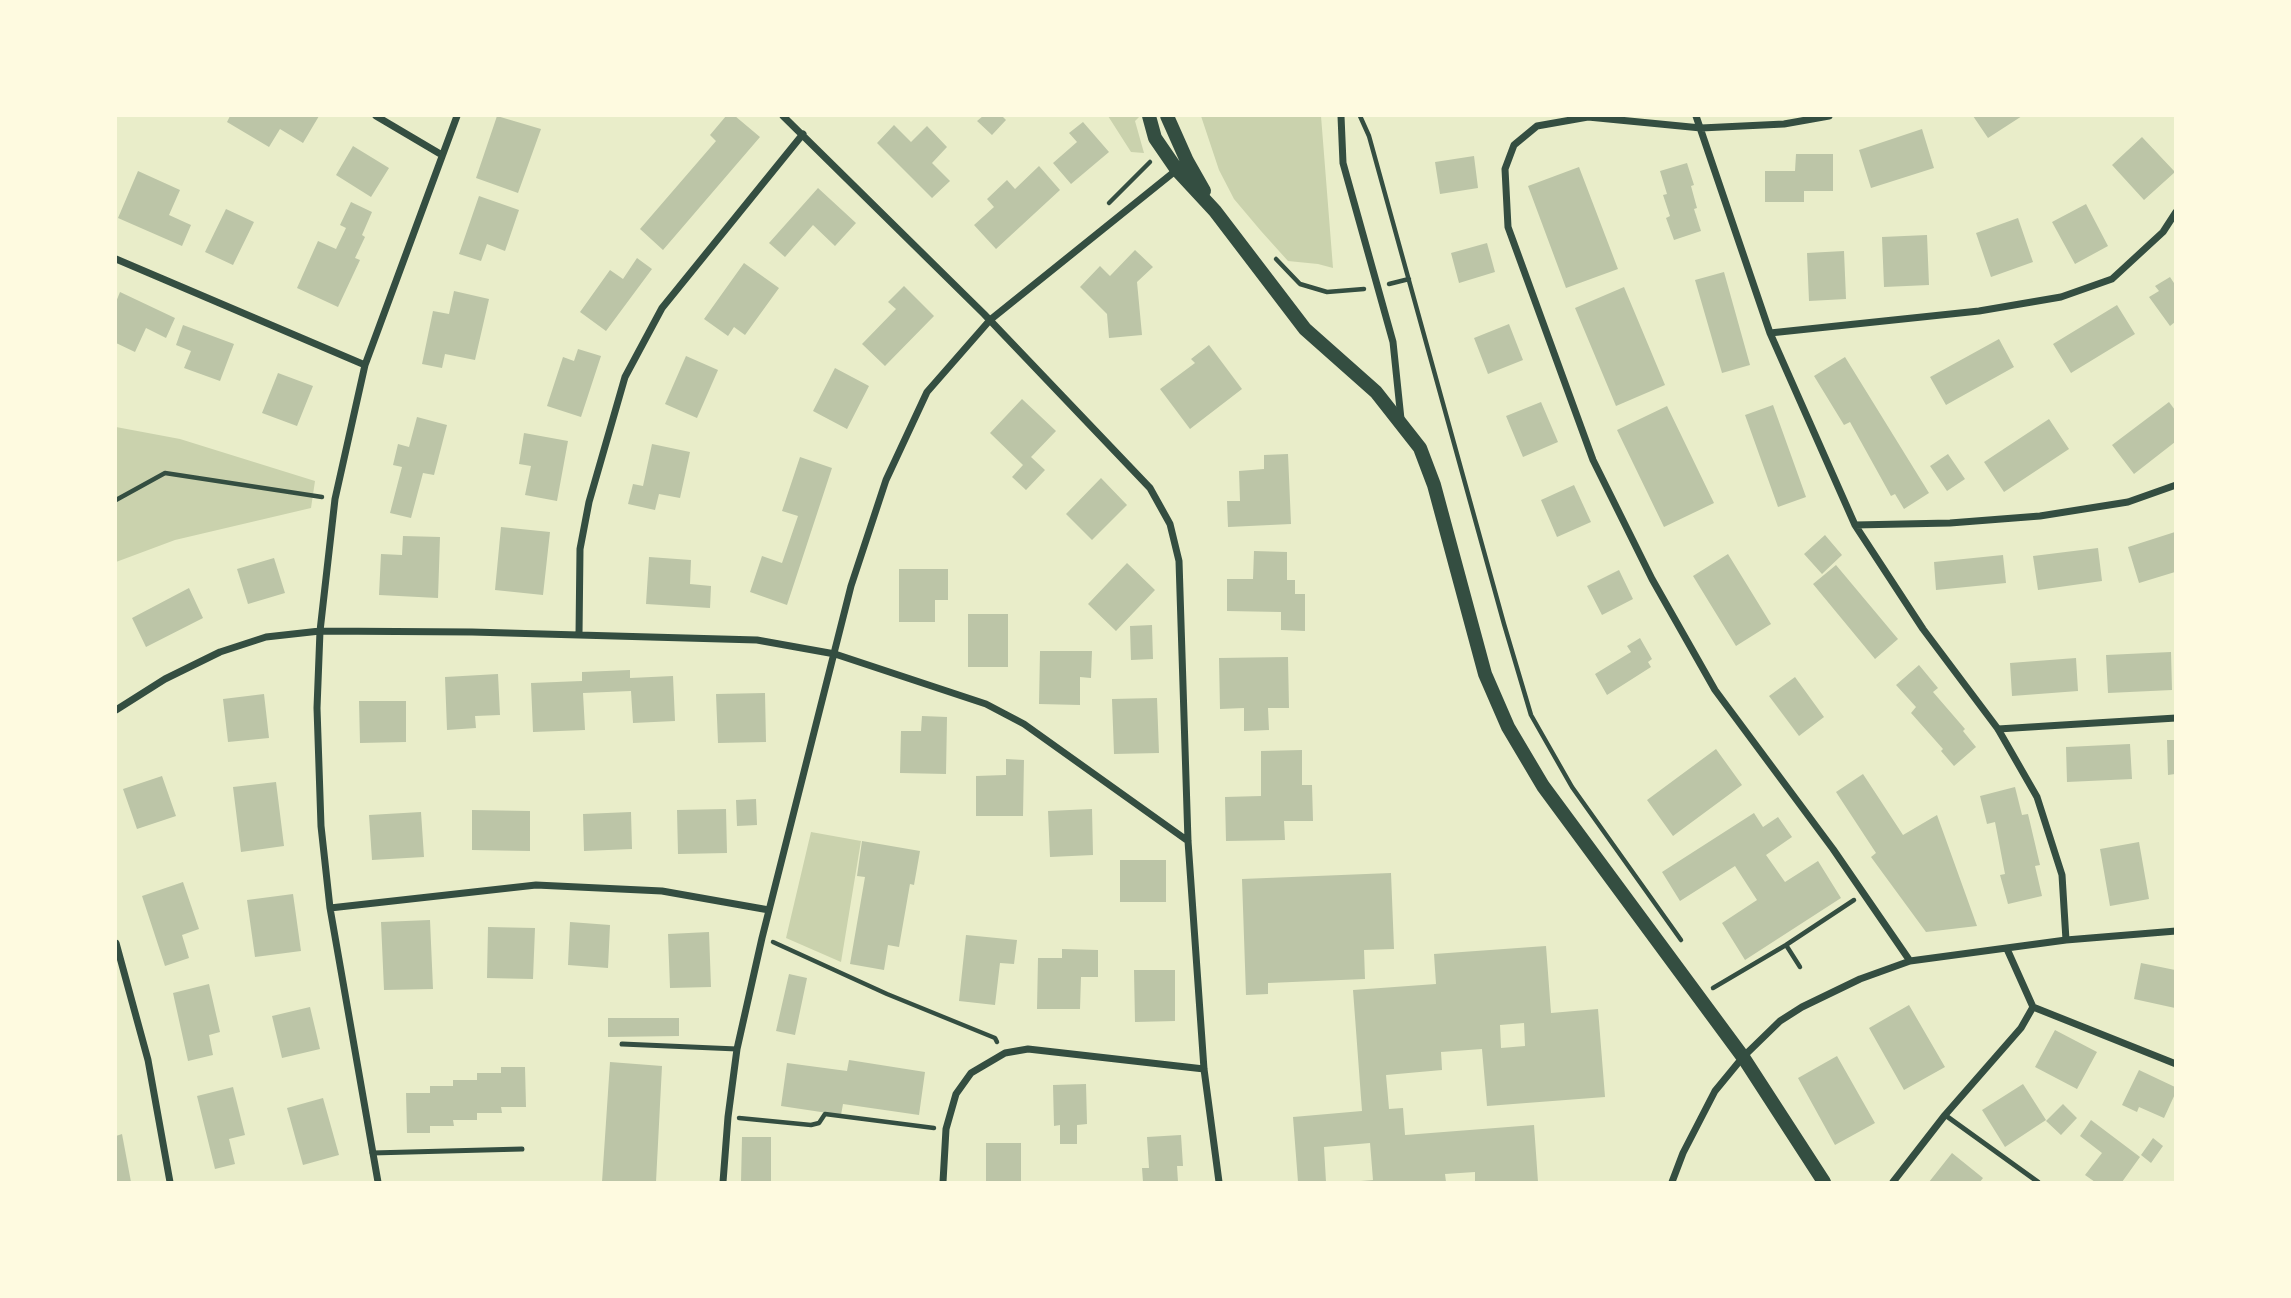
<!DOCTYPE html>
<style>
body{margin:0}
#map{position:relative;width:2291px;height:1298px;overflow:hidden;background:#e9edc9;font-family:"Noto Sans",sans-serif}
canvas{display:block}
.frame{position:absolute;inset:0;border:117px solid #fefae0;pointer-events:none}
</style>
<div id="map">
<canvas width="2291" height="1298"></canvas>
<div class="frame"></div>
</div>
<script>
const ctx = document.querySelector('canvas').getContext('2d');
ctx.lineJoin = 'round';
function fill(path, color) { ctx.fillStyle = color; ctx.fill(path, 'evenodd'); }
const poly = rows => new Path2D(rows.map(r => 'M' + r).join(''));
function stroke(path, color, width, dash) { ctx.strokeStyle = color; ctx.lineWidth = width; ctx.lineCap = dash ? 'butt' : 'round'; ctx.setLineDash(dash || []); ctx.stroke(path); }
const green = poly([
 [1108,116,1140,116,1135,121,1144,153,1131,152],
 [1201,116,1321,116,1333,268,1318,264,1288,261,1261,231,1234,199,1219,170],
 [116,427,180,439,315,481,311,508,175,540,116,562],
 [811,832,861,841,841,962,786,938]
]);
const building = poly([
 [230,116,319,116,303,143,280,129,269,147,227,122],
 [497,116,541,129,518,193,476,178],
 [726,116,735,116,760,137,663,250,640,229,716,141,710,135],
 [983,116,1002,116,1006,120,992,135,977,121],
 [1973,116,2022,116,1988,138],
 [1083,122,1109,152,1071,184,1053,163,1077,142,1069,133],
 [894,125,911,142,927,126,947,147,932,163,950,181,932,198,877,143],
 [1922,129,1934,168,1871,188,1859,150],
 [2142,137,2175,172,2144,200,2112,165],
 [353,146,389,168,371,197,336,175],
 [1796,154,1833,154,1833,191,1804,191,1804,202,1765,202,1765,171,1795,171],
 [1474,156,1478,188,1440,194,1435,162],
 [1687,163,1694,185,1691,186,1697,208,1694,209,1701,231,1674,240,1666,218,1670,216,1663,195,1667,194,1660,171],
 [1039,166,1060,190,996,249,974,225,994,207,987,199,1007,180,1015,189],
 [1579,167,1618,269,1566,288,1528,186],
 [138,171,180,190,169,215,191,225,182,246,118,218],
 [818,188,856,223,835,246,813,225,785,257,769,243],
 [479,196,519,210,505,251,487,244,481,261,459,254],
 [351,202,372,212,362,235,365,237,355,258,360,260,338,307,297,288,318,241,336,249,346,228,340,225],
 [2086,204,2108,246,2075,264,2052,222],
 [226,209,254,222,233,265,205,252],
 [2018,218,2033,262,1991,277,1976,233],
 [1927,235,1929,285,1884,287,1882,237],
 [1487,243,1495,272,1459,283,1451,253],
 [1135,250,1153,267,1137,282,1142,335,1109,338,1107,314,1080,287,1100,266,1110,276],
 [1844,251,1846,299,1809,301,1807,253],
 [637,258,652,269,606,331,580,312,610,270,623,279],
 [744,263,779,288,745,335,734,327,728,336,704,319],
 [1724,272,1750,365,1722,373,1695,280],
 [2170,277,2174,283,2175,282,2175,322,2170,326,2149,297,2159,291,2155,286],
 [904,286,934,316,885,366,862,344,896,309,888,302],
 [1624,287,1665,385,1616,406,1575,308],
 [454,291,489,299,475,360,445,354,442,368,422,364,433,311,449,314],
 [120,292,175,318,166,338,146,328,135,352,116,343,116,302],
 [2117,305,2135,334,2071,373,2053,344],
 [1509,324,1523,360,1488,374,1474,338],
 [183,325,234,344,220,381,184,368,191,351,176,345],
 [1999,339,2014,367,1946,405,1930,377],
 [1209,345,1242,389,1190,429,1160,389,1195,363,1191,359],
 [578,349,601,356,581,417,547,406,563,357,574,361],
 [686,356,718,370,697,418,665,404],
 [1845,357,1929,493,1904,509,1895,494,1891,496,1850,422,1844,425,1814,376],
 [835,368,869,386,847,429,813,411],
 [278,373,313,386,297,426,262,413],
 [1022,399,1056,431,1031,457,1045,470,1026,490,1012,477,1023,465,990,433],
 [1541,402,1558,442,1523,457,1506,416],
 [2169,402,2175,410,2175,442,2134,474,2112,445],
 [1773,405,1806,497,1778,507,1745,415],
 [1667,406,1714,503,1664,527,1617,430],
 [417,417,447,425,434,475,423,473,411,518,390,513,402,467,393,465,398,444,409,447],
 [2049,419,2069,449,2004,492,1984,462],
 [524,433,568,441,557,501,525,495,531,466,519,464],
 [652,444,690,452,680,498,659,494,655,510,628,504,633,484,643,486],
 [1288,454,1291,524,1228,527,1227,501,1240,501,1239,471,1264,469,1264,455],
 [1948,454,1965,479,1947,491,1930,466],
 [800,457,832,468,787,605,750,592,762,556,782,563,798,516,782,511],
 [1101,478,1127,505,1092,540,1066,514],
 [1574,485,1591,522,1557,537,1541,500],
 [501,527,550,532,543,595,495,590],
 [2175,532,2175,572,2139,583,2128,547],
 [1825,535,1842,555,1822,574,1804,554],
 [403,536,440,537,438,598,379,595,381,554,402,555],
 [2098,548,2102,581,2038,590,2033,556],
 [1254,551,1287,552,1287,580,1295,580,1295,594,1305,594,1305,631,1281,630,1281,612,1227,611,1227,579,1253,579],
 [1728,554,1771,624,1736,646,1693,576],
 [2003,555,2006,583,1936,590,1934,562],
 [649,557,691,560,690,584,711,586,710,608,646,604],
 [274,558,285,593,248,604,237,569],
 [1127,563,1155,590,1116,631,1088,604],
 [1836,565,1898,639,1875,659,1813,584],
 [899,569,948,569,948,600,935,600,935,622,899,622],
 [1619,570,1633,599,1602,615,1587,586],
 [189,588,203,618,146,647,132,618],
 [968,614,1008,614,1008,667,968,667],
 [1152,625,1153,659,1131,660,1130,626],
 [1640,638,1652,659,1648,662,1651,667,1607,695,1595,674,1631,652,1627,646],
 [1040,651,1092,651,1091,678,1080,677,1080,705,1039,704],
 [2171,652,2172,690,2108,693,2106,655],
 [1288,657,1289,708,1268,708,1269,730,1244,731,1244,708,1220,709,1219,658],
 [2076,658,2078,691,2012,696,2010,663],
 [1919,665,1938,688,1933,692,1965,729,1963,731,1976,747,1954,766,1941,751,1943,749,1911,713,1916,707,1896,685],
 [630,670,630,678,673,676,675,721,633,723,631,691,583,693,585,730,533,732,531,683,582,681,582,672],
 [498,674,500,715,475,716,476,728,447,730,445,677],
 [1795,677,1824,717,1799,736,1769,696],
 [765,693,766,742,718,743,716,694],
 [264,694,269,738,228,742,223,699],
 [1157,698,1159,753,1114,754,1112,699],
 [359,701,406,701,406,742,360,743],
 [922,716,947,717,946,774,900,773,901,731,921,731],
 [2167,740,2175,740,2175,774,2168,775],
 [2130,744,2132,779,2067,782,2066,747],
 [1716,749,1742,785,1673,836,1647,800],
 [1302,750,1302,785,1312,785,1313,821,1284,821,1285,840,1226,841,1225,797,1261,796,1261,751],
 [1006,759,1024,760,1023,816,976,816,976,776,1006,775],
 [1863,774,1903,835,1937,815,1977,926,1926,932,1871,857,1876,853,1836,792],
 [162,776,176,816,137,829,123,789],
 [276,782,284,846,241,852,233,787],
 [2015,787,2022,815,2028,814,2040,865,2035,866,2042,896,2008,904,2000,875,2005,874,1995,822,1987,824,1980,796],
 [756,799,757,825,737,826,736,800],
 [726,809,727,853,678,854,677,810],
 [1092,809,1093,855,1050,857,1048,811],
 [472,810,530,811,530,851,472,850],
 [421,812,424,857,372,860,369,815],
 [631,812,632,849,584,851,583,814],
 [1754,813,1763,827,1778,817,1792,837,1766,855,1785,882,1818,861,1841,898,1745,960,1722,923,1757,900,1735,866,1680,901,1662,872],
 [862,841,920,851,914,885,910,884,899,947,888,945,884,970,850,964,865,877,857,876],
 [2139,842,2149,899,2110,906,2100,849],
 [1120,860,1166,860,1166,902,1120,902],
 [1391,873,1394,949,1364,950,1365,979,1268,983,1268,994,1246,995,1242,879],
 [183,882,199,929,182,935,189,958,165,966,142,896],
 [293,894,301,951,255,957,247,900],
 [430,920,433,989,384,990,381,922],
 [570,922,610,925,608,968,568,965],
 [488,927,535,928,533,979,487,978],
 [709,932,711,987,670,988,668,934],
 [966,935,1017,940,1014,964,1000,963,995,1005,959,1001],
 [1546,946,1551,1013,1598,1009,1605,1097,1487,1106,1482,1049,1441,1052,1442,1070,1386,1075,1389,1109,1403,1108,1405,1135,1534,1125,1538,1182,1475,1182,1475,1172,1445,1174,1446,1182,1361,1182,1361,1181,1373,1180,1370,1143,1324,1147,1326,1182,1298,1182,1293,1117,1362,1111,1353,990,1436,984,1434,954],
 [1524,1023,1525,1046,1501,1048,1500,1025],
 [1062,949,1098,950,1098,977,1081,977,1080,1009,1037,1009,1038,958,1062,958],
 [2141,963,2175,970,2175,1008,2134,999],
 [1134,970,1175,970,1175,1021,1135,1022],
 [789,974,807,978,795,1035,776,1031],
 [209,984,220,1032,209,1035,213,1055,188,1061,173,993],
 [1909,1005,1945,1067,1904,1090,1869,1028],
 [310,1007,320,1049,282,1058,272,1016],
 [608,1018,679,1018,679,1036,608,1037],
 [2055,1030,2097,1052,2077,1089,2035,1067],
 [1837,1056,1875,1123,1835,1145,1798,1078],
 [849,1060,925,1072,919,1115,843,1104,841,1115,781,1106,787,1063,847,1071],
 [610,1062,662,1066,656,1182,602,1182],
 [501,1067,525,1067,526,1107,501,1107,502,1113,477,1113,477,1120,453,1120,454,1126,430,1126,430,1133,407,1133,406,1093,430,1093,430,1086,453,1086,453,1080,477,1080,477,1073,501,1073],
 [2139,1070,2175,1087,2175,1094,2164,1118,2139,1107,2137,1112,2122,1105],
 [1086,1084,1087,1124,1077,1125,1077,1144,1060,1144,1060,1125,1054,1126,1053,1085],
 [2023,1084,2046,1120,2005,1147,1982,1110],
 [233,1087,245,1135,229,1139,235,1164,215,1169,197,1096],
 [323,1098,339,1155,303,1165,287,1108],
 [2063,1104,2077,1118,2061,1135,2046,1121],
 [2091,1120,2140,1157,2122,1182,2095,1182,2085,1175,2102,1153,2080,1136],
 [122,1134,131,1182,116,1182,116,1136],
 [1181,1135,1183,1166,1177,1166,1178,1182,1143,1182,1142,1168,1149,1168,1147,1137],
 [742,1137,771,1137,771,1182,741,1182],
 [2153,1138,2163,1146,2151,1163,2141,1155],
 [986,1143,1021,1143,1021,1182,986,1182],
 [1952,1153,1983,1178,1980,1182,1929,1182]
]);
const path = poly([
 [1360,116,1369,136,1504,624,1531,715,1572,787,1681,940],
 [1109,203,1150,162],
 [1276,259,1300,284,1327,292,1364,289],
 [1389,284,1409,279],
 [116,500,165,473,322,497],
 [773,942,887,994,995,1038,997,1042],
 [1786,945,1800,967],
 [1713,988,1786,945,1854,900],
 [739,1118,811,1125,819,1123,825,1114,934,1128]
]);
const service = poly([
 [622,1044,737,1049],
 [1945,1115,2038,1182],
 [372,1153,522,1149]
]);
const minor = poly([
 [376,116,442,155],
 [783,116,984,314,1150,488,1170,524,1179,561,1188,841,1204,1069,1219,1182],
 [1341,116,1343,163,1393,342,1401,419],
 [1696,116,1770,333,1855,525,1923,629,1998,729,2037,797,2062,875,2066,940],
 [1829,116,1784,124,1701,128,1588,117,1537,126,1514,145,1505,169,1508,227,1593,460,1652,579,1715,690,1833,849,1910,961],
 [116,259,365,365],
 [1770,333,1979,311,2061,297,2112,279,2163,232,2176,212],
 [1855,525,1950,523,2040,516,2128,502,2176,485],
 [579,635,580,549,589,502,625,377,662,308,803,134],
 [116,710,165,679,220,652,266,637,320,631,472,632,757,640,835,654,986,704,1024,724,1188,841],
 [1998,729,2176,718],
 [330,908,536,885,662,891,769,910],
 [116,943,148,1060,170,1182],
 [2007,949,2033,1007,2176,1064],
 [378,1182,330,908,321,826,317,708,320,631,335,499,365,365,457,116],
 [723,1182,728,1117,737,1049,762,938,851,586,886,480,927,392,990,320,1179,168],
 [943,1182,946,1129,956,1094,971,1073,1005,1053,1028,1049,1204,1069],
 [1672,1182,1683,1153,1715,1091,1743,1057,1780,1021,1802,1007,1860,979,1910,961,2066,940,2176,931],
 [1893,1182,1945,1115,2021,1028,2033,1007]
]);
const secondary = poly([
 [1149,116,1155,138,1177,170,1215,211,1305,329,1376,392,1420,448,1434,485,1485,674,1508,727,1543,786,1743,1057,1824,1182],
 [1167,116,1187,161,1204,191]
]);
fill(green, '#cad2ad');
fill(building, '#bcc5a7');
stroke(path, '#344e41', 4.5);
stroke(service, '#344e41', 5);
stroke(minor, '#344e41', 7);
stroke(secondary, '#344e41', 14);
</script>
